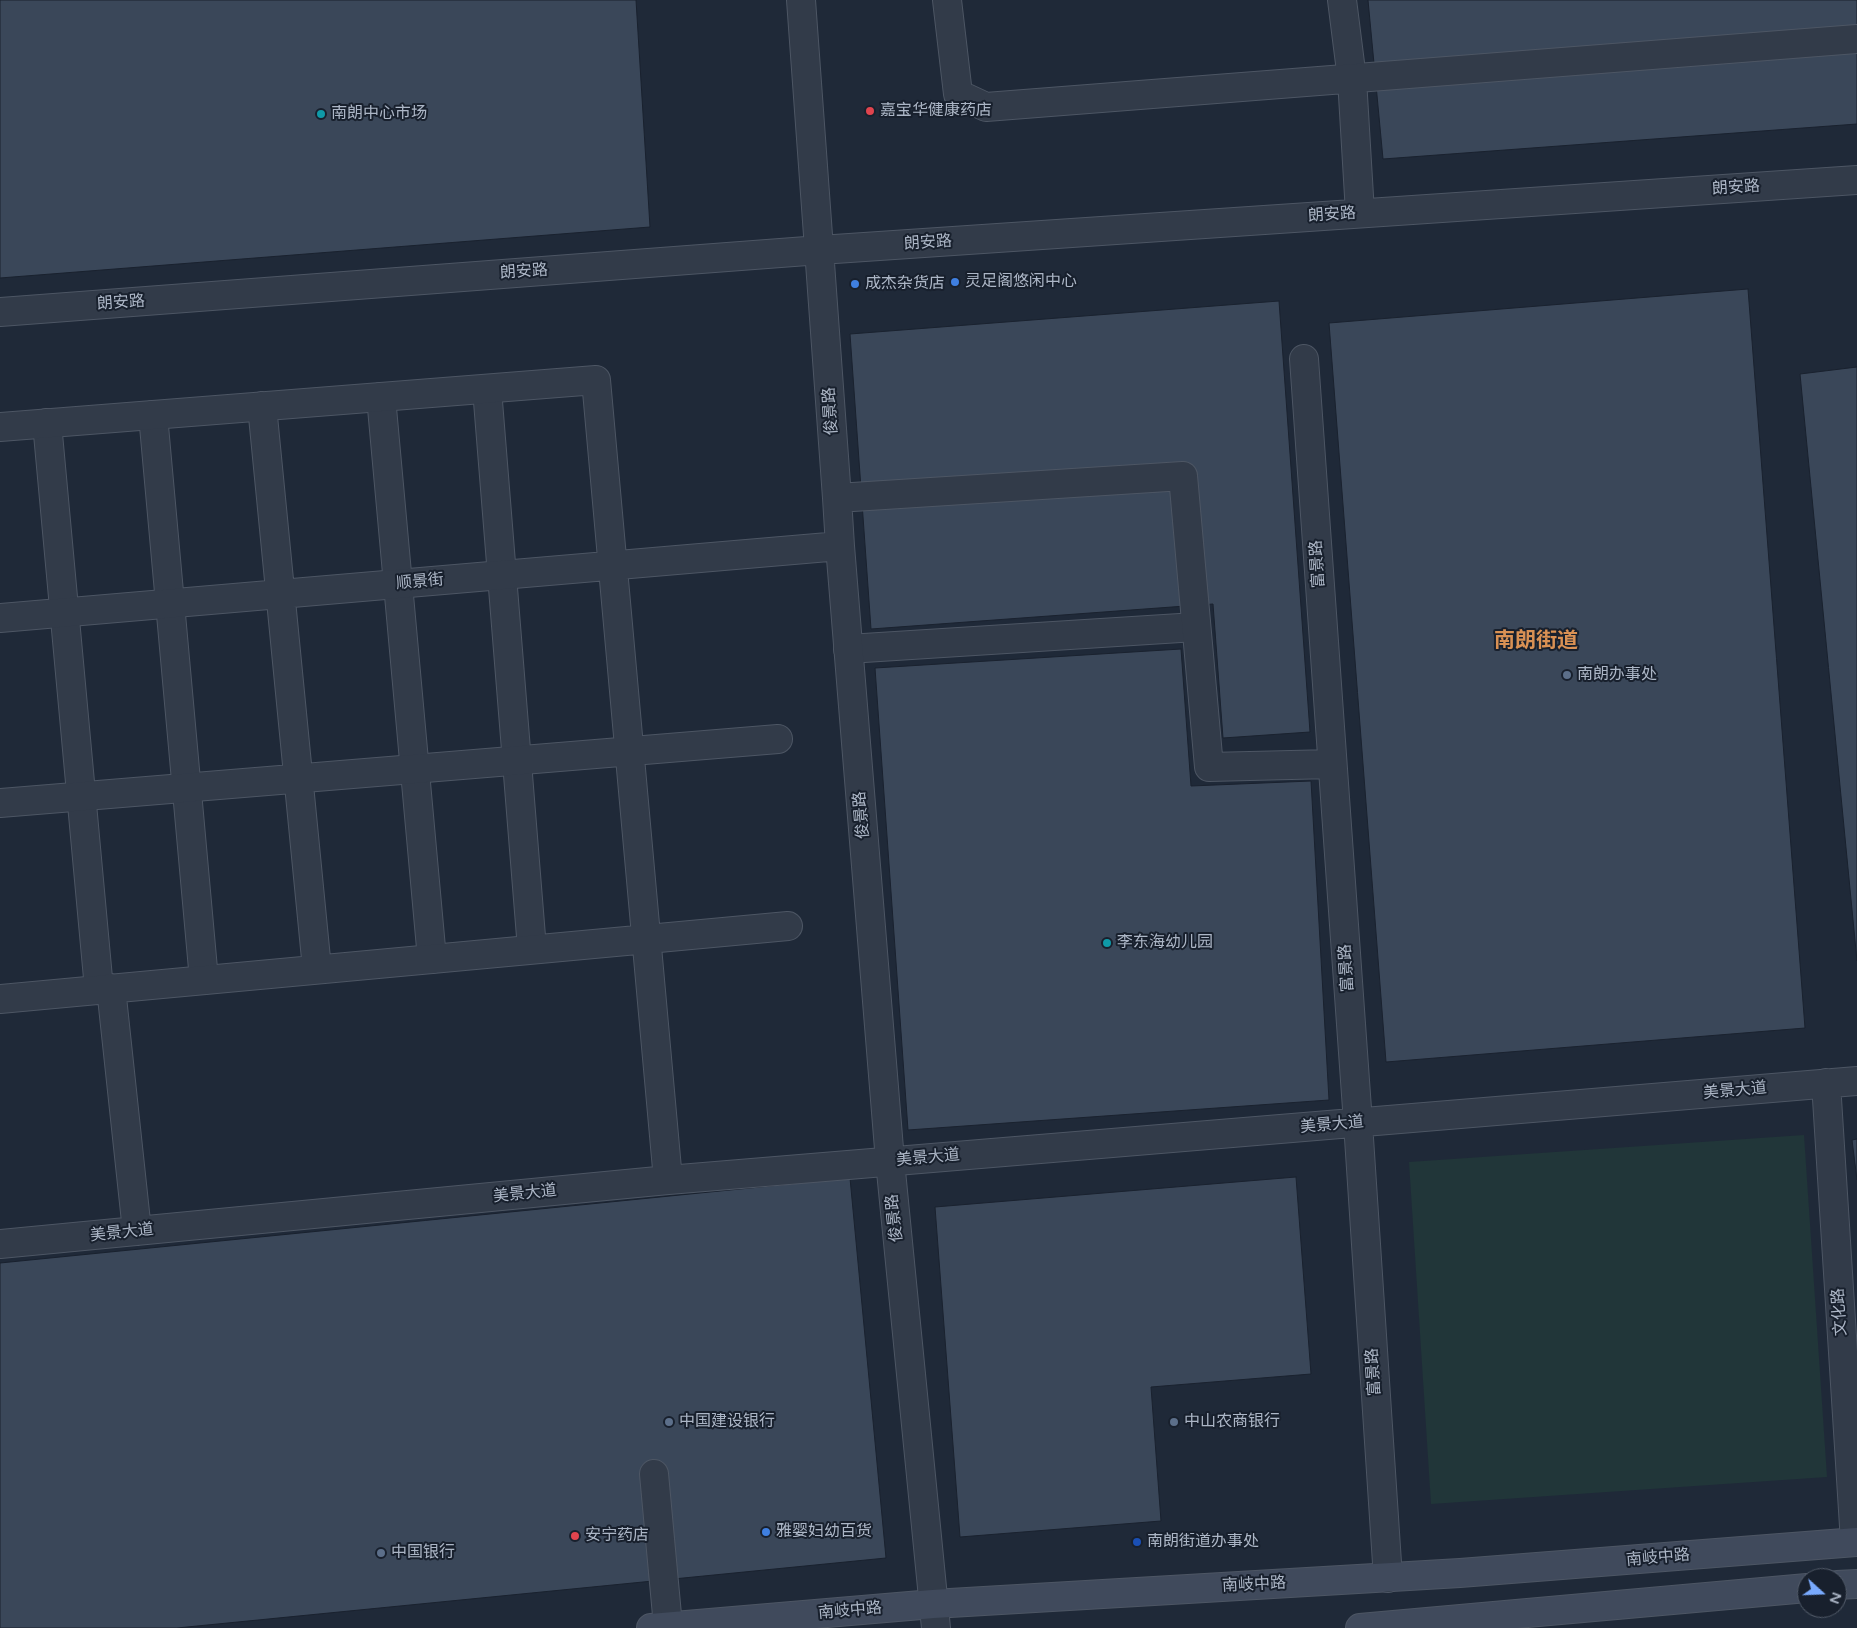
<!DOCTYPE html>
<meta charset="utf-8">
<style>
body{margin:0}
#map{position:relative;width:1857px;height:1628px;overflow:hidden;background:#1f2938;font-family:"Varela Round",sans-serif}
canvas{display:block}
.north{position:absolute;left:1797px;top:1568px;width:50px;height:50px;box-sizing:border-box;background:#18202d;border:1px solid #535c6a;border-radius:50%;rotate:110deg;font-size:14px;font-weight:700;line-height:20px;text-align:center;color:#acb6c6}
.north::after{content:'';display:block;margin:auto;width:18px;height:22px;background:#79aafe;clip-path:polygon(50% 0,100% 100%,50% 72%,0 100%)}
</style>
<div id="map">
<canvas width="1857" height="1628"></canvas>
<div class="north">N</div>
</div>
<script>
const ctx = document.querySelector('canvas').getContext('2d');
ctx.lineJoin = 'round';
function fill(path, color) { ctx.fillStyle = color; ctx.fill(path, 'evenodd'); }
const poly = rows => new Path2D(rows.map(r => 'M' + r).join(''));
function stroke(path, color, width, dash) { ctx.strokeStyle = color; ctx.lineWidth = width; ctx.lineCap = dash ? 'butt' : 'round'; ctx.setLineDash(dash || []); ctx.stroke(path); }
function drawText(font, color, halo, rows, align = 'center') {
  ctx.font = font + ' "Varela Round","Noto Sans SC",sans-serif'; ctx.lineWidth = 4; ctx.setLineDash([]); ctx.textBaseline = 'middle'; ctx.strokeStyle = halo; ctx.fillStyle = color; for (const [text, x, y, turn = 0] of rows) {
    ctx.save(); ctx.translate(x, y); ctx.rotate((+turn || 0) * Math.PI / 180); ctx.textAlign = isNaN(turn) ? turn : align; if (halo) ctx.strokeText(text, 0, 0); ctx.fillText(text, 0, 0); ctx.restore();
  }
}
const green = poly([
 [1804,1135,1827,1477,1431,1504,1409,1162]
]);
const building = poly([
 [0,0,636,0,650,227,0,278,0,0],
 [1368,0,1857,0,1857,124,1383,159,1368,0],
 [1748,289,1805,1028,1386,1062,1329,323,1748,289],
 [1279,301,1310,732,1223,738,1213,604,871,629,850,334,1279,301],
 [1857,367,1857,961,1800,374,1857,367],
 [1181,649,1191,786,1311,781,1329,1100,908,1130,875,668,1181,649],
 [1857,1139,1857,1180,1852,1140,1857,1139],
 [1296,1177,1311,1374,1151,1387,1161,1521,960,1537,935,1207,1296,1177],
 [850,1178,886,1558,177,1628,0,1628,0,1263,850,1178]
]);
const minor = poly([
 [1342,0,1352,79],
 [487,389,532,949],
 [381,397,432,959],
 [153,415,204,980],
 [47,423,99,989],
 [848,649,1196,627]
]);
const tertiary = poly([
 [801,0,837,498,840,546,890,1161,936,1628],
 [947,0,958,94,986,107,1857,39],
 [1352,79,1360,213],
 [0,312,820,250,1857,180],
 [1304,359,1358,1123,1388,1578],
 [262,406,317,969],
 [0,427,596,380,668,1180],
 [837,498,1183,476,1209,767,1332,764],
 [0,618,840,546],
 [0,803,778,739],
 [111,988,137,1231],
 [0,999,788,926],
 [1826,1083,1855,1542],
 [0,1244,668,1180,1857,1081],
 [654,1474,668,1626]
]);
const secondary = poly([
 [1837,1585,1857,1584],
 [651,1628,933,1604,1460,1573,1857,1542],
 [1360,1628,1807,1588]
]);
const markers = [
 [870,111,5,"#e0444e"],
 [321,114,5,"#0f9aa8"],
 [955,282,5,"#3f7fe0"],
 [855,284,5,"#3f7fe0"],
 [1567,675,5,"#5c6f8a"],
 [1107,943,5,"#0f9aa8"],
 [669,1422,5,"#5c6f8a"],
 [1174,1422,5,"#5c6f8a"],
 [766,1532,5,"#3f7fe0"],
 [575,1536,5,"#e0444e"],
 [1137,1542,5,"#1a4fb4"],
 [381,1553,5,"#5c6f8a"]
];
const poiNames = [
 ["嘉宝华健康药店",880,111],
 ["南朗中心市场",331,114],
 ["灵足阁悠闲中心",965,282],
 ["成杰杂货店",865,284],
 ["南朗办事处",1577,675],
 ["李东海幼儿园",1117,943],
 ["中国建设银行",679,1422],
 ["中山农商银行",1184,1422],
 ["雅婴妇幼百货",776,1532],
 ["安宁药店",585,1536],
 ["南朗街道办事处",1147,1542],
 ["中国银行",391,1553]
];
const streetNames = [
 ["朗安路",1736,188,-4],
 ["朗安路",1332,215,-4],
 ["朗安路",928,243,-4],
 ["朗安路",524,272,-4],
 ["朗安路",121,303,-4],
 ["俊景路",831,411,-94],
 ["富景路",1318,564,-94],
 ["顺景街",420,582,-5],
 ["俊景路",862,815,-95],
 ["富景路",1347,968,-94],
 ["美景大道",1735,1091,-5],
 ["美景大道",1332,1125,-5],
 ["美景大道",928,1158,-5],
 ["美景大道",525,1194,-6],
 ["俊景路",895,1218,-96],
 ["美景大道",122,1233,-6],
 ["文化路",1840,1312,-94],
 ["富景路",1374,1372,-94],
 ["南岐中路",1658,1558,-5],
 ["南岐中路",1254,1585,-3],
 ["南岐中路",850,1611,-5]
];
const districtNames = [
 ["南朗街道",1536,641]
];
fill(green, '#213639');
fill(building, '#3a4759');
stroke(building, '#1a222f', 1);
stroke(minor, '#4d5664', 30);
stroke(tertiary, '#4d5664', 30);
stroke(secondary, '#4d5664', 30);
stroke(minor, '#323b49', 28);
stroke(tertiary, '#323b49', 28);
stroke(secondary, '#404a5c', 28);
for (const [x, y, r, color] of markers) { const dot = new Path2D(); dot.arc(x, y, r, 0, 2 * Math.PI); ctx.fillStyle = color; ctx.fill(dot); stroke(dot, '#18202d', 2); }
drawText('16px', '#acb6c6', '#18202d', poiNames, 'left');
drawText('16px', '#acb6c6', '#18202d', streetNames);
drawText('bold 21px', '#d99154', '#18202d', districtNames);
</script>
